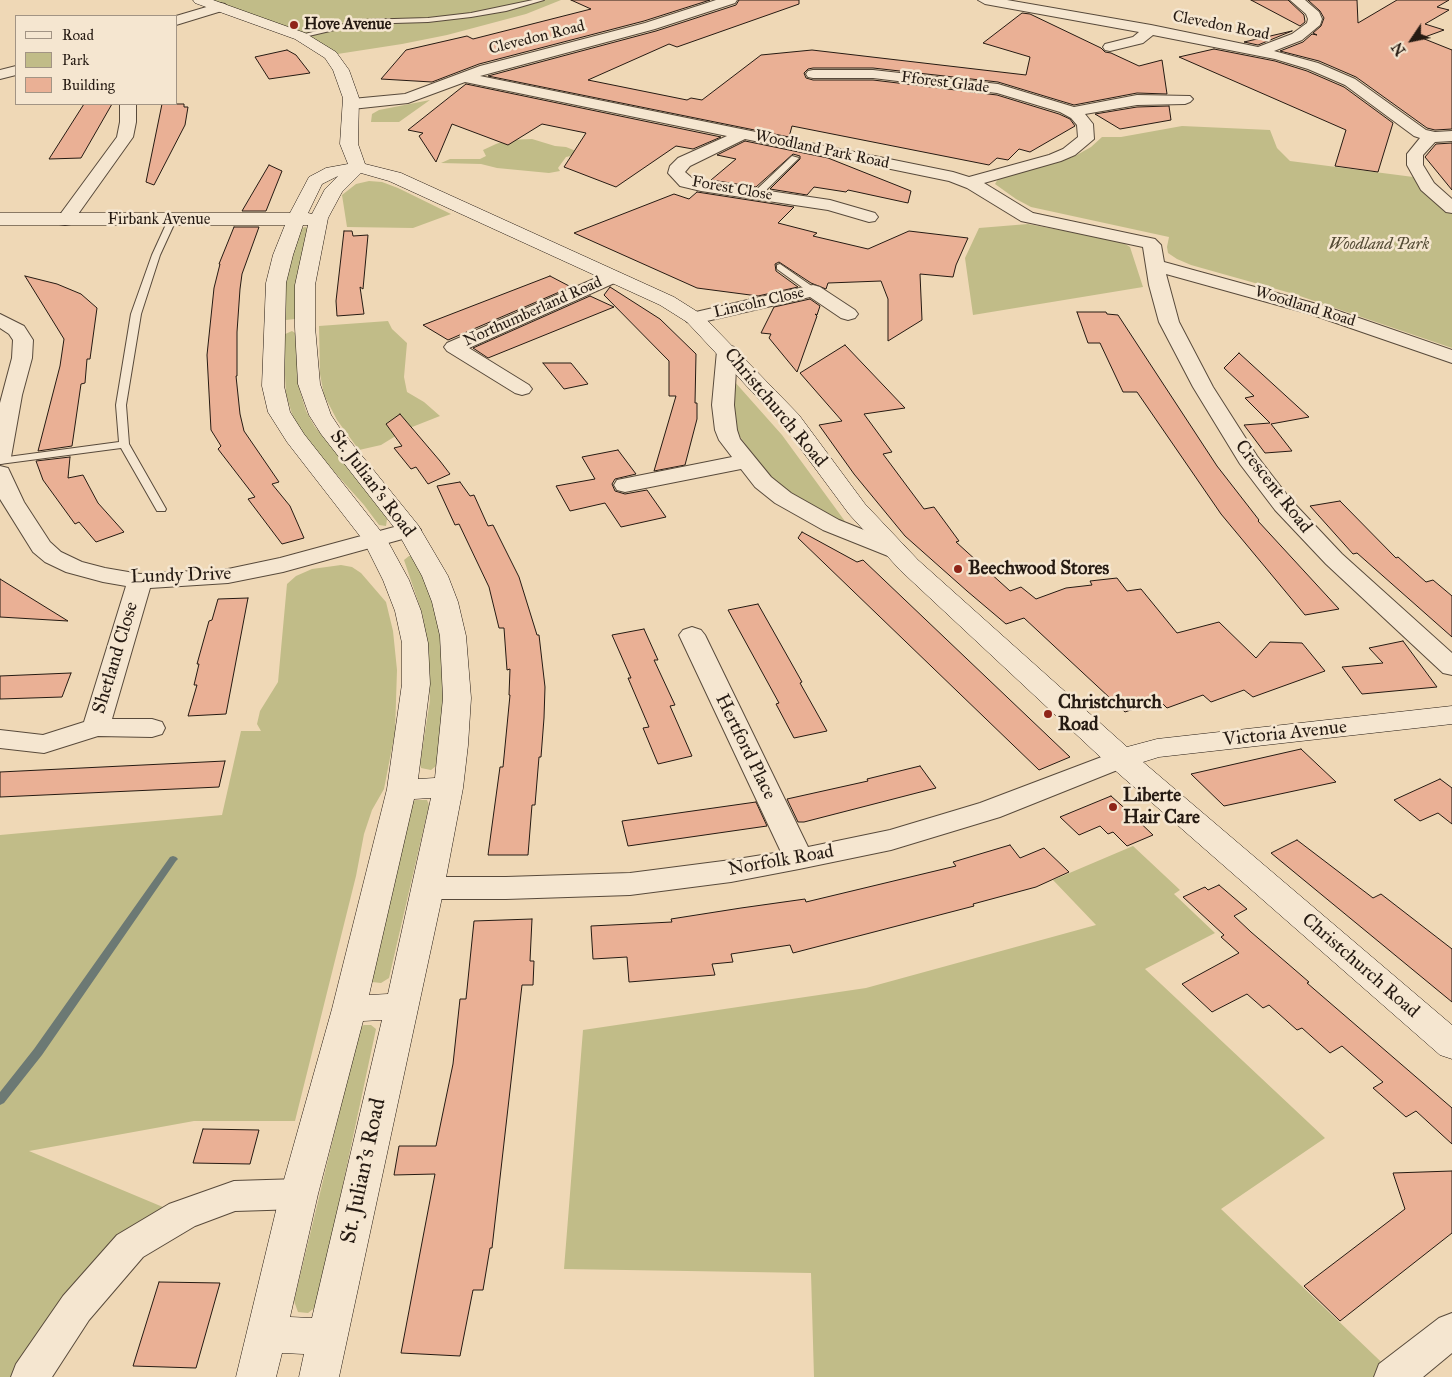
<!DOCTYPE html>
<style>
body{margin:0}
#map{position:relative;width:1452px;height:1377px;overflow:hidden;background:#efd8b6;font-family:"IM FELL Great Primer",serif}
canvas{display:block}
.legend{position:absolute;left:15px;top:15px;width:162px;height:90px;box-sizing:border-box;background:#f5e6d0;border:1px solid #a29484;margin:0;padding:6px 9px;list-style:none;font-size:15px;color:#251a12}
.legend li{display:flex;align-items:center;gap:10px;height:25px}
.legend b{width:25px;border:1px solid #a29484}
.north{position:absolute;left:1387px;top:15px;width:50px;height:50px;-webkit-text-stroke:4px #f5e6d0;paint-order:stroke;rotate:236deg;font-size:14px;font-weight:700;line-height:20px;text-align:center;color:#251a12}
.north::after{content:'';display:block;margin:auto;width:18px;height:22px;background:#251a12;clip-path:polygon(50% 0,100% 100%,50% 72%,0 100%)}
</style>
<div id="map">
<canvas width="1452" height="1377"></canvas>
<ul class="legend">
<li><b style="height:6px;background:#f5e6d0"></b>Road</li>
<li><b style="height:14px;background:#c1bc88"></b>Park</li>
<li><b style="height:14px;background:#eab095"></b>Building</li>
</ul>
<div class="north">N</div>
</div>
<script>
const ctx = document.querySelector('canvas').getContext('2d');
ctx.lineJoin = 'round';
function fill(path, color) { ctx.fillStyle = color; ctx.fill(path, 'evenodd'); }
const poly = rows => new Path2D(rows.map(r => 'M' + r).join(''));
function stroke(path, color, width, dash) { ctx.strokeStyle = color; ctx.lineWidth = width; ctx.lineCap = dash ? 'butt' : 'round'; ctx.setLineDash(dash || []); ctx.stroke(path); }
function drawText(font, color, halo, rows, align = 'center') {
  ctx.font = font + ' "IM FELL Great Primer",serif'; ctx.lineWidth = 5; ctx.setLineDash([]); ctx.textBaseline = 'middle'; ctx.strokeStyle = halo; ctx.fillStyle = color; for (const [text, x, y, turn = 0] of rows) {
    ctx.save(); ctx.translate(x, y); ctx.rotate((+turn || 0) * Math.PI / 180); ctx.textAlign = isNaN(turn) ? turn : align; if (halo) ctx.strokeText(text, 0, 0); ctx.fillText(text, 0, 0); ctx.restore();
  }
}
const green = poly([
 [200,0,561,0,526,14,447,35,402,44,331,55,320,47],
 [430,100,399,122,371,122,372,114,379,110],
 [1182,126,1270,130,1277,148,1290,161,1421,178,1452,208,1452,348,1294,294,1191,265,1177,259,1168,253,1167,247,1169,237,1031,207,1016,199,995,184,998,179,1006,175,1056,163,1075,156,1091,147,1102,137,1121,137],
 [532,139,555,146,566,147,576,151,576,155,566,157,558,168,560,171,549,173,497,168,481,164,441,163,450,159,480,159,486,156,483,150,496,144,507,140],
 [369,181,382,182,398,188,451,214,413,228,347,227,342,195,356,184],
 [1028,224,1122,242,1130,247,1143,287,973,315,965,258,979,228],
 [305,227,308,228,307,234,298,271,295,319,286,320,283,319,284,288,300,229],
 [388,321,392,329,407,343,404,377,407,392,424,402,440,416,407,429,381,445,359,450,337,420,324,395,320,374,319,326],
 [292,331,295,333,299,388,306,411,315,427,382,502,387,519,386,526,379,525,364,505,320,456,298,428,292,414,286,394,283,335],
 [734,381,782,435,847,524,794,499,772,479,734,429],
 [409,556,416,556,421,562,442,637,447,689,436,766,431,770,421,768,420,764,430,700,427,643,422,613,404,560],
 [341,565,352,567,361,573,386,602,393,631,397,670,395,732,384,789,372,810,364,834,356,876,295,1121,194,1121,29,1151,182,1215,130,1246,30,1377,0,1377,0,835,222,815,241,731,261,731,257,724,260,711,278,682,287,584,296,576,312,569],
 [416,800,427,800,429,805,389,978,381,983,372,982,369,974,411,802],
 [1133,846,1180,890,1174,894,1215,933,1145,969,1325,1138,1221,1209,1397,1377,814,1377,811,1273,564,1269,583,1030,866,988,1096,925,1053,880],
 [364,1025,371,1025,376,1029,317,1306,308,1313,298,1312,294,1301,360,1027]
]);
const stream = poly([
 [173,856,176,857,178,859,176,861,42,1055,4,1103,0,1105,0,1092,34,1049,170,857,173,856]
]);
const building = poly([
 [571,0,710,0,644,21,479,64,432,82,381,79,406,50,467,36,473,39,591,9,571,0],
 [739,0,799,0,799,4,677,47,669,44,588,80,687,100,691,98,702,100,761,55,812,50,1026,75,1030,57,983,43,1022,13,1030,14,1101,48,1105,52,1111,53,1139,66,1162,60,1167,94,1137,93,1074,105,998,82,873,68,813,68,808,69,804,73,806,78,813,80,873,80,997,95,1059,114,1070,119,1075,126,1030,152,1019,149,1008,160,997,158,989,165,792,126,789,137,488,76,656,31,736,5,739,0],
 [1251,0,1288,0,1304,15,1305,22,1300,26,1251,0],
 [1308,0,1357,0,1358,23,1397,0,1449,0,1437,7,1449,10,1425,24,1444,30,1422,38,1452,50,1452,129,1435,130,1427,128,1356,77,1319,61,1280,51,1303,42,1312,34,1317,35,1313,33,1321,26,1324,18,1320,11,1308,0],
 [1292,31,1258,45,1244,42,1292,31],
 [1214,49,1275,61,1307,71,1344,87,1393,123,1378,172,1335,166,1346,130,1179,57,1214,49],
 [287,50,296,55,310,73,269,79,255,57,287,50],
 [466,84,721,137,693,149,676,146,616,187,564,167,586,133,542,124,508,145,452,124,436,162,419,136,423,133,408,130,466,84],
 [84,104,112,104,81,158,49,159,84,104],
 [162,104,184,104,184,107,188,107,185,125,154,185,146,182,162,104],
 [1169,106,1171,120,1120,129,1095,114,1137,107,1169,106],
 [745,141,828,158,911,191,908,203,848,190,846,192,814,187,807,195,770,189,800,159,800,156,793,154,756,187,711,180,736,159,717,155,745,141],
 [1452,143,1452,190,1425,157,1436,144,1452,143],
 [269,165,282,171,266,211,242,211,269,165],
 [697,192,794,207,778,223,817,233,813,236,868,249,909,231,968,238,956,265,953,277,920,274,922,320,888,341,888,299,881,281,828,283,826,289,811,283,779,262,775,264,776,271,798,287,758,296,697,288,574,233,674,194,689,199,697,192],
 [234,227,259,227,242,274,240,289,237,332,237,376,236,376,240,414,244,431,279,482,272,484,290,506,304,538,282,544,248,499,255,497,218,449,221,446,211,430,207,355,214,288,220,264,219,264,234,227],
 [344,231,352,231,353,236,368,235,363,289,360,287,364,314,337,316,336,301,344,231],
 [25,276,57,284,81,294,97,308,90,359,87,359,85,383,81,384,72,446,38,451,60,366,64,339,25,276],
 [550,276,571,287,448,340,423,325,550,276],
 [610,287,660,319,696,354,695,403,697,403,697,419,685,465,654,471,676,396,669,396,669,361,604,295,610,287],
 [590,296,614,307,488,358,473,348,590,296],
 [810,299,820,306,817,315,815,314,817,316,797,372,769,338,771,334,761,333,774,307,810,299],
 [1077,312,1106,312,1107,314,1118,315,1217,466,1259,520,1258,521,1339,609,1305,615,1221,514,1137,392,1123,392,1100,343,1088,343,1077,312],
 [845,345,905,408,864,414,892,452,883,454,924,509,934,507,959,541,956,542,1010,591,1021,587,1036,599,1066,588,1092,585,1090,581,1117,578,1127,591,1141,589,1177,633,1219,622,1256,658,1270,642,1302,643,1325,671,1253,697,1244,690,1211,702,1203,695,1167,708,1159,700,1125,712,1024,618,1006,624,967,591,905,536,854,474,819,425,842,421,800,373,845,345],
 [1239,353,1309,417,1271,424,1292,451,1265,453,1244,425,1270,423,1245,398,1254,396,1224,368,1239,353],
 [543,363,571,363,588,384,564,389,543,363],
 [400,414,440,461,450,474,428,484,416,467,411,469,394,448,402,446,386,424,400,414],
 [618,450,636,474,615,479,612,484,615,491,625,494,647,490,666,517,621,527,605,503,570,511,556,486,595,479,582,457,618,450],
 [70,457,68,478,83,475,98,503,124,532,96,542,79,522,75,524,43,480,36,461,70,457],
 [460,482,470,496,474,495,488,526,493,525,519,577,537,635,539,635,545,687,544,718,541,757,539,757,535,805,532,805,528,855,488,855,500,767,503,767,510,695,509,695,510,669,507,670,504,628,499,628,489,587,459,524,455,525,437,486,460,482],
 [1340,501,1396,558,1398,557,1426,582,1433,580,1452,596,1452,637,1357,553,1353,554,1310,506,1340,501],
 [802,532,857,562,863,560,1070,757,1039,770,798,538,802,532],
 [0,579,68,621,0,617,0,579],
 [248,598,226,714,188,716,197,685,194,685,199,664,197,664,209,621,212,620,218,599,248,598],
 [758,604,802,682,800,683,827,731,794,738,776,704,779,703,728,610,758,604],
 [644,629,658,660,654,660,675,705,670,706,692,756,658,764,643,728,649,727,628,678,631,678,612,635,644,629],
 [1403,641,1437,687,1362,694,1342,667,1383,663,1369,648,1403,641],
 [71,673,62,697,0,699,0,676,71,673],
 [1301,749,1336,782,1224,806,1191,774,1301,749],
 [225,761,219,787,0,797,0,772,225,761],
 [920,766,936,788,804,822,798,822,787,799,868,781,867,779,920,766],
 [1440,779,1452,788,1452,824,1438,813,1420,821,1394,800,1440,779],
 [1111,796,1130,813,1153,835,1127,846,1113,832,1108,834,1100,826,1079,835,1060,817,1111,796],
 [756,802,767,826,628,846,622,821,756,802],
 [1297,840,1373,898,1381,894,1452,949,1452,1002,1271,853,1297,840],
 [1010,845,1020,858,1044,848,1069,872,1036,887,973,904,974,906,793,953,790,945,731,954,733,962,712,964,715,975,629,982,627,957,593,959,591,926,672,922,671,919,741,908,805,899,806,902,956,866,953,862,1010,845],
 [1219,885,1247,909,1234,916,1251,932,1309,982,1307,983,1452,1108,1452,1144,1416,1111,1406,1117,1373,1088,1383,1082,1342,1046,1330,1053,1302,1028,1297,1030,1269,1005,1263,1008,1247,994,1212,1012,1182,984,1239,953,1221,937,1224,935,1183,897,1205,887,1208,890,1219,885],
 [532,919,530,961,534,961,533,985,522,985,492,1248,490,1248,483,1290,473,1290,460,1356,401,1353,435,1174,394,1175,399,1146,436,1146,453,1064,460,999,466,999,474,921,532,919],
 [203,1129,259,1130,250,1164,193,1163,203,1129],
 [1452,1171,1452,1233,1340,1321,1304,1286,1405,1209,1393,1173,1452,1171],
 [159,1282,220,1283,196,1368,133,1366,159,1282]
]);
const lane = poly([
 [533,0,544,0,506,11,471,17,428,22,360,24,300,38,297,36,360,20,428,18,471,13,533,0],
 [792,156,799,158,760,196,754,196,754,192,792,156],
 [172,217,176,220,160,255,141,314,126,405,129,444,166,509,165,511,157,511,121,448,0,464,0,458,119,442,116,405,131,314,152,255,168,220,172,217],
 [780,264,816,289,816,293,810,293,777,269,777,265,780,264]
]);
const street = poly([
 [716,0,737,0,735,3,655,29,480,76,953,172,969,177,1049,155,1063,149,1078,137,1077,125,1071,118,1060,112,997,93,873,78,813,78,808,77,806,74,808,71,813,70,873,70,998,84,1074,107,1137,95,1190,96,1193,99,1190,102,1185,104,1137,105,1085,114,1093,124,1094,139,1075,155,1061,161,984,183,1033,213,1155,239,1161,245,1164,262,1324,306,1452,350,1452,363,1310,314,1166,274,1179,322,1213,387,1257,456,1291,500,1342,554,1452,653,1452,675,1443,673,1326,564,1275,510,1240,464,1193,387,1159,322,1149,285,1143,247,1021,221,967,188,949,181,745,139,690,166,685,172,692,178,702,181,830,200,875,213,878,217,875,221,869,222,828,210,701,191,680,186,668,173,670,166,678,158,727,136,465,82,408,103,352,109,347,107,344,104,347,101,352,99,405,94,480,66,645,23,716,0],
 [978,0,1007,0,1151,25,1258,47,1292,34,1307,23,1308,19,1306,14,1290,0,1305,0,1319,12,1322,19,1320,25,1302,40,1274,51,1318,63,1355,79,1426,130,1435,132,1452,131,1452,141,1435,142,1423,155,1423,165,1434,183,1452,199,1452,213,1446,212,1421,190,1407,165,1407,154,1420,138,1414,136,1345,85,1308,69,1275,59,1153,35,1143,43,1110,51,1105,50,1103,47,1105,44,1133,37,1139,32,985,4,978,0],
 [220,3,225,4,227,7,225,10,176,25,176,16,220,3],
 [16,66,16,75,0,79,0,70,16,66],
 [120,104,136,104,136,122,133,137,71,224,65,225,59,224,56,220,117,137,120,122,120,104],
 [612,271,619,273,621,277,619,281,469,348,529,385,532,389,529,393,522,395,515,393,447,351,444,347,447,343,612,271],
 [813,285,820,287,855,310,858,314,855,318,848,320,841,318,810,297,694,324,687,322,684,318,687,314,813,285],
 [0,314,24,326,33,340,32,358,22,395,11,457,8,462,0,464,0,403,12,358,13,340,9,334,0,328,0,314],
 [727,345,734,347,737,351,734,405,737,430,740,439,771,477,791,493,839,520,904,546,908,551,904,556,896,558,888,556,823,530,775,503,755,487,741,469,625,492,617,490,614,485,617,480,732,457,719,440,715,430,712,405,717,351,720,347,727,345],
 [0,466,8,468,24,502,50,542,61,552,82,562,105,568,140,574,228,569,280,558,409,523,417,525,421,530,417,535,283,572,228,583,150,588,112,719,152,719,162,722,165,728,162,734,152,737,98,736,44,753,0,748,0,730,43,735,84,722,126,586,103,582,66,572,45,562,33,552,0,499,0,466],
 [692,627,701,630,705,635,808,847,890,830,980,803,1120,750,1130,753,1134,759,1130,765,1000,817,891,850,799,869,731,882,630,895,506,899,428,899,417,896,413,888,417,880,428,877,506,877,630,873,731,860,781,852,679,635,683,630,692,627],
 [299,1179,312,1183,317,1194,312,1205,299,1209,235,1211,195,1226,143,1257,89,1320,52,1377,11,1377,16,1364,63,1296,117,1235,169,1204,234,1181,299,1179],
 [1452,1313,1452,1353,1423,1377,1374,1377,1379,1364,1439,1318,1452,1313]
]);
const secondary = poly([
 [193,0,213,0,305,33,336,52,349,70,359,98,358,144,365,164,401,173,674,297,701,314,799,415,865,504,918,560,1127,747,1157,739,1452,706,1452,724,1159,757,1143,762,1452,1025,1452,1059,1440,1055,1110,766,900,570,849,514,783,425,687,322,660,305,389,181,361,173,342,192,328,218,315,285,315,327,320,384,331,415,341,430,418,525,448,576,458,602,466,636,471,698,468,745,463,788,444,888,339,1377,299,1377,304,1354,282,1353,276,1377,236,1377,280,1194,332,1009,387,789,402,684,402,643,395,611,383,580,363,540,287,442,268,412,262,386,266,283,273,255,285,225,0,225,0,213,290,213,309,177,326,168,348,164,340,144,343,98,333,70,325,58,295,39,195,3,193,0],
 [338,176,325,189,312,214,308,213,322,184,338,176],
 [303,225,308,225,295,285,295,327,298,384,309,415,321,434,397,531,422,576,432,602,440,636,443,698,435,778,418,779,430,684,428,643,421,611,409,580,386,538,304,434,290,412,284,386,286,283,293,255,303,225],
 [431,798,388,994,369,995,414,799,431,798],
 [382,1020,312,1318,290,1317,318,1194,363,1021,382,1020]
]);
const markers = [
 [294,25,5,"#8f2418"],
 [958,569,5,"#8f2418"],
 [1048,714,5,"#8f2418"],
 [1113,807,5,"#8f2418"]
];
const farPoinames = [
 ["Hove Avenue",304,25]
];
const farStreetnames = [
 ["Clevedon Road",1221,26,11],
 ["Clevedon Road",537,38,-14],
 ["Fforest Glade",945,83,7],
 ["Woodland Park Road",822,150,12],
 ["Forest Close",732,189,10],
 ["Firbank Avenue",159,220],
 ["Lincoln Close",759,303,-13],
 ["Woodland Road",1305,307,17],
 ["Northumberland Road",533,312,-24]
];
const farParknames = [
 ["Woodland Park",1379,245]
];
const streetNames = [
 ["Christchurch Road",775,408,50],
 ["St. Julian's Road",372,484,53],
 ["Crescent Road",1273,487,52],
 ["Lundy Drive",181,576,-2],
 ["Shetland Close",116,658,-73],
 ["Victoria Avenue",1285,734,-6],
 ["Hertford Place",745,747,64],
 ["Norfolk Road",781,861,-10],
 ["Christchurch Road",1360,966,41]
];
const poiNames = [
 ["Beechwood Stores",968,569],
 ["Christchurch",1058,703],
 ["Road",1058,725],
 ["Liberte",1123,796],
 ["Hair Care",1123,818]
];
const nearStreetnames = [
 ["St. Julian's Road",364,1171,-78]
];
fill(green, '#c1bc88');
fill(stream, '#6c7974');
fill(building, '#eab095');
stroke(building, '#251a12', 1);
stroke(lane, '#584a3b', 2);
stroke(street, '#584a3b', 2);
stroke(secondary, '#251a12', 1);
fill(lane, '#f5e6d0');
fill(street, '#f5e6d0');
fill(secondary, '#f5e6d0');
for (const [x, y, r, color] of markers) { const dot = new Path2D(); dot.arc(x, y, r, 0, 2 * Math.PI); ctx.fillStyle = color; ctx.fill(dot); stroke(dot, '#f5e6d0', 2); }
drawText('bold 16px', '#251a12', '#f5e6d0', farPoinames, 'left');
drawText('16px', '#251a12', '#f5e6d0', farStreetnames);
drawText('italic 16px', '#544b35', '#f5e6d0', farParknames);
drawText('19px', '#251a12', '#f5e6d0', streetNames);
drawText('bold 19px', '#251a12', '#f5e6d0', poiNames, 'left');
drawText('22px', '#251a12', '#f5e6d0', nearStreetnames);
</script>
